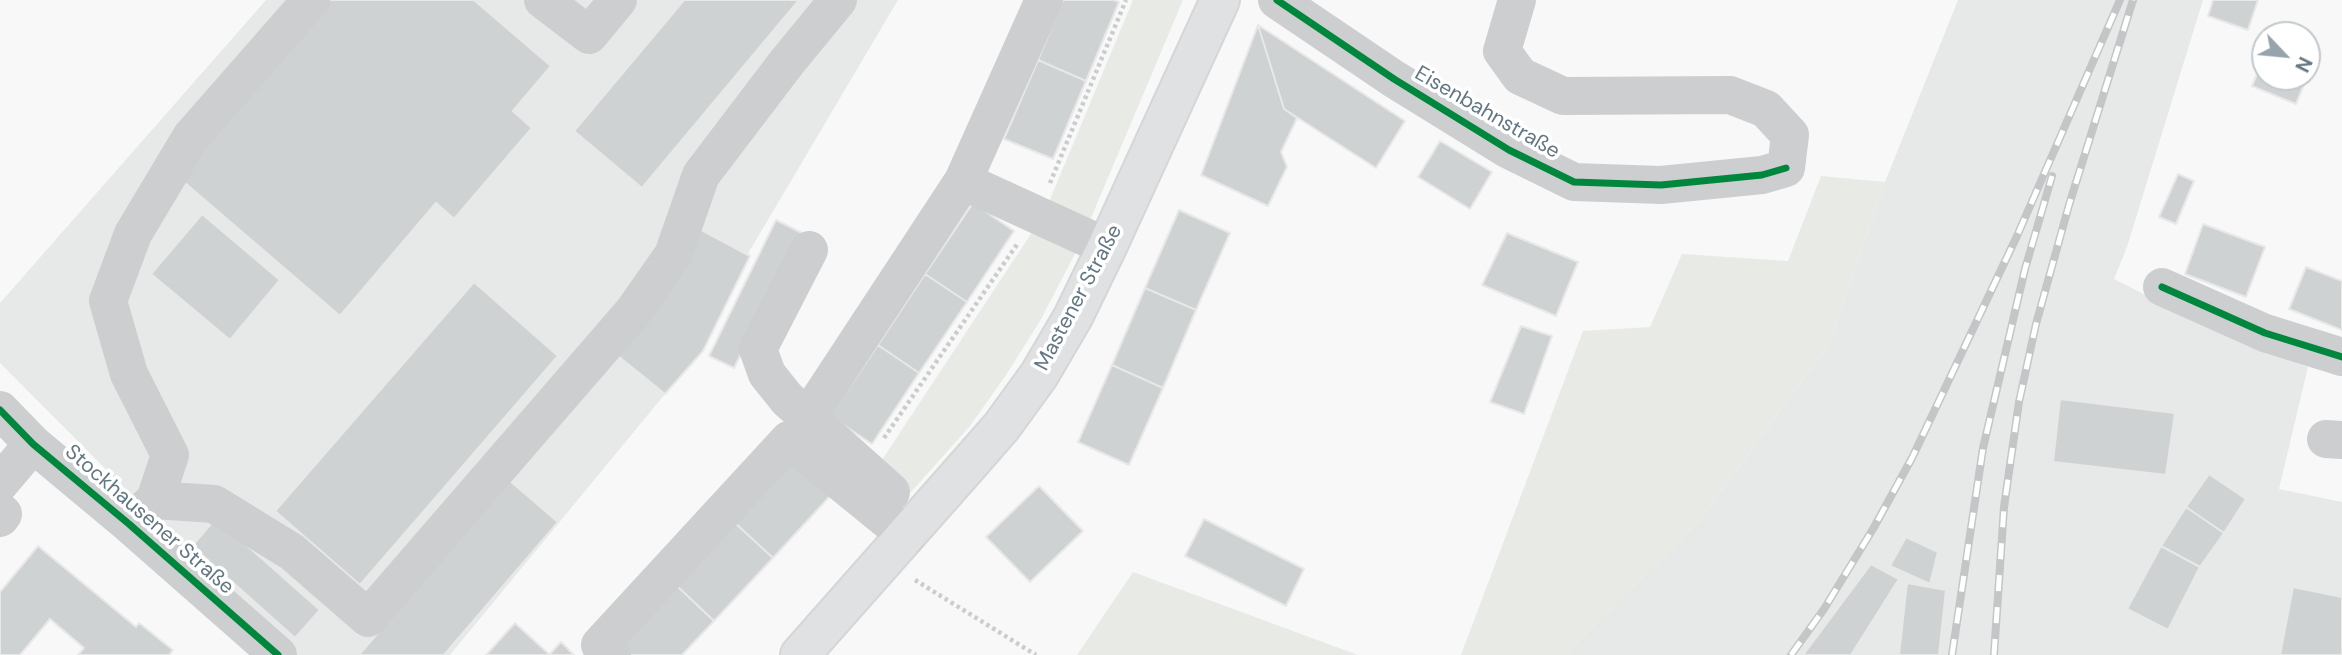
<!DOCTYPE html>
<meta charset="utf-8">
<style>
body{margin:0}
#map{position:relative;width:2342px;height:655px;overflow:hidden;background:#f8f8f8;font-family:"DM Sans",sans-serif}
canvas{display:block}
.north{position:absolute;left:2251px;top:21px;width:70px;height:70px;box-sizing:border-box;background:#fff;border:2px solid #c1c9cd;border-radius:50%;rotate:116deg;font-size:19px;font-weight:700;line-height:28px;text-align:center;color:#637783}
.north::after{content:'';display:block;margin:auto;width:24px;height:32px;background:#97a4ac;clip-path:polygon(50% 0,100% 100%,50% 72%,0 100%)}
</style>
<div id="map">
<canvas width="2342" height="655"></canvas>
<div class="north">N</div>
</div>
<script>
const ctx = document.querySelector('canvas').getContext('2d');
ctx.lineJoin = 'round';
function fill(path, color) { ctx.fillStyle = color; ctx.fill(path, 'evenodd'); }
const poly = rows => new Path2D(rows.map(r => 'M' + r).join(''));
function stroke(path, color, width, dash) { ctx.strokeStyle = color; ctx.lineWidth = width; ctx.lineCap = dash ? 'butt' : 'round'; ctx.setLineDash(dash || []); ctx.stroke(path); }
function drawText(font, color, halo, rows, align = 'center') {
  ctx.font = font + ' "DM Sans",sans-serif'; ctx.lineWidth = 7; ctx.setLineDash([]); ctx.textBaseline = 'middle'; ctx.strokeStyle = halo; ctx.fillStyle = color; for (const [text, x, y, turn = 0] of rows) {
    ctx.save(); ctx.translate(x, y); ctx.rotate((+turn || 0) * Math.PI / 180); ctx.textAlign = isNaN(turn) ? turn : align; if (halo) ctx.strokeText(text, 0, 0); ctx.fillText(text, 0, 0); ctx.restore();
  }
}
const built = poly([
 [266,0,898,0,665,394,450,655,291,655,0,363,0,303],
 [1958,0,2203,0,2127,247,2114,279,2231,338,2308,367,2279,489,2342,502,2342,655,1564,655,1700,520,1830,343,1885,182]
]);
const green = poly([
 [1133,0,1183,0,1080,244,1040,321,1006,375,970,426,911,492,878,466,1044,214],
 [1821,176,1885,182,1830,343,1700,520,1564,655,1461,655,1583,331,1650,327,1682,254,1788,261],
 [1133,572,1358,655,1077,655]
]);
const building = poly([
 [329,0,474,0,551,66,513,111,532,128,454,219,436,203,340,316,178,177,329,0],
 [684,0,799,0,642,188,574,131,684,0],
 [1063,0,1114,0,1119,2,1086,81,1038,60,1063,0],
 [2213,0,2258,0,2248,30,2208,16,2213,0],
 [1258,25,1405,121,1376,168,1284,109,1258,25],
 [1258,25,1284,109,1297,118,1281,152,1287,167,1268,206,1201,175,1258,25],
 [2307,45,2318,49,2307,76,2307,45],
 [2265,55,2265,77,2307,77,2296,104,2252,86,2265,55],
 [1038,60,1086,81,1053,159,1004,139,1038,60],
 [1440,141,1492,172,1470,209,1418,177,1440,141],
 [2178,174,2194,181,2176,224,2159,217,2178,174],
 [973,203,1014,231,967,302,925,274,973,203],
 [1179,210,1230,233,1196,310,1145,288,1179,210],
 [202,214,280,280,230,340,151,274,202,214],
 [776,220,802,233,734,368,709,356,776,220],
 [2203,224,2265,247,2246,297,2185,274,2203,224],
 [696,227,750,256,703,351,665,394,613,352,696,227],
 [1507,233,1578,262,1556,316,1482,285,1507,233],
 [2306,267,2342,281,2342,330,2289,309,2306,267],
 [925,274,967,302,919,373,878,345,925,274],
 [474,282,558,356,360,585,275,511,474,282],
 [1145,288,1196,310,1163,388,1112,365,1145,288],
 [1521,326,1552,336,1524,414,1490,402,1521,326],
 [878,345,919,373,872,444,830,416,878,345],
 [1112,365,1163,388,1129,465,1078,442,1112,365],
 [2060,399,2175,413,2166,475,2053,462,2060,399],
 [792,459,831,495,773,558,734,522,792,459],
 [2209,474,2246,499,2224,533,2186,507,2209,474],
 [509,480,558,522,444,655,359,655,509,480],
 [1039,486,1083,531,1030,582,986,537,1039,486],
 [2186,507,2224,533,2200,567,2161,546,2186,507],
 [216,518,320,610,295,638,192,546,216,518],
 [1204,519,1304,569,1286,606,1185,556,1204,519],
 [734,522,773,558,714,621,676,585,734,522],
 [1906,537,1938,552,1930,584,1890,566,1906,537],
 [38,546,136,627,139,623,173,650,169,655,78,655,84,648,50,619,20,655,0,655,0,592,38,546],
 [2161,546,2200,567,2168,630,2127,609,2161,546],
 [1871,564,1899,579,1851,655,1803,655,1871,564],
 [1907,583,1946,590,1939,655,1899,655,1907,583],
 [676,585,714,621,682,655,626,655,618,647,676,585],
 [2293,587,2342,597,2342,655,2280,655,2293,587],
 [515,623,550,655,486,655,515,623],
 [561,642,574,655,549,655,561,642]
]);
const path = poly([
 [1050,183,1126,0],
 [884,438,1018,243],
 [915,580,1036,655]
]);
const minor = poly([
 [543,0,589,35,618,0],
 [1044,0,963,181,1107,247],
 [1277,0,1394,79,1509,150,1574,182,1661,185,1762,175,1786,168,1790,135,1766,109,1730,95,1563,96,1520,76,1502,51,1517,0],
 [809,250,758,349,767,374,787,399,891,492],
 [2162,287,2265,333,2342,357],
 [0,410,33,444,129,524,278,655],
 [808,417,963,181],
 [2326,439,2342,440],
 [0,483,33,444],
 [155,500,214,504,292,552,368,618,633,312,673,255,701,175,787,62,838,0],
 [0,511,3,514,0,518],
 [129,524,155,500,170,455,129,374,108,301,133,234,191,137,311,0],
 [612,655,600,645,789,440,907,536]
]);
const major = poly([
 [800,655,968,465,1002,426,1039,375,1073,317,1107,247,1220,0]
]);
const rail = poly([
 [1791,655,1824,609,1873,529,1912,458,2017,236,2120,0],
 [1952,655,1983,448,2025,269,2052,176],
 [1994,655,2004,507,2019,402,2036,324,2069,205,2133,0]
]);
const cycleway = poly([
 [1277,0,1394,79,1509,150,1574,182,1661,185,1762,175,1786,168],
 [2162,287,2265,333,2342,357],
 [0,410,33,444,129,524,278,655]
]);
const streetNames = [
 ["Eisenbahnstraße",1487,113,30],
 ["Mastener Straße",1079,298,-62],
 ["Stockhausener Straße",149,520,41]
];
fill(built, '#e7e9e9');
fill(green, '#e8eae5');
fill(building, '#cfd2d3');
stroke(building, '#e8e8e8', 2);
stroke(major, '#d5d6d7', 42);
stroke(path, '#cacccd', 4.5, [3.5, 3.5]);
stroke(minor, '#cdcecf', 38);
stroke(major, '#e0e1e2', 38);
stroke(rail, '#c3c5c6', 8);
stroke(rail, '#fff', 5, [16]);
stroke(cycleway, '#00873e', 7);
drawText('21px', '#637783', '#fff', streetNames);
</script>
